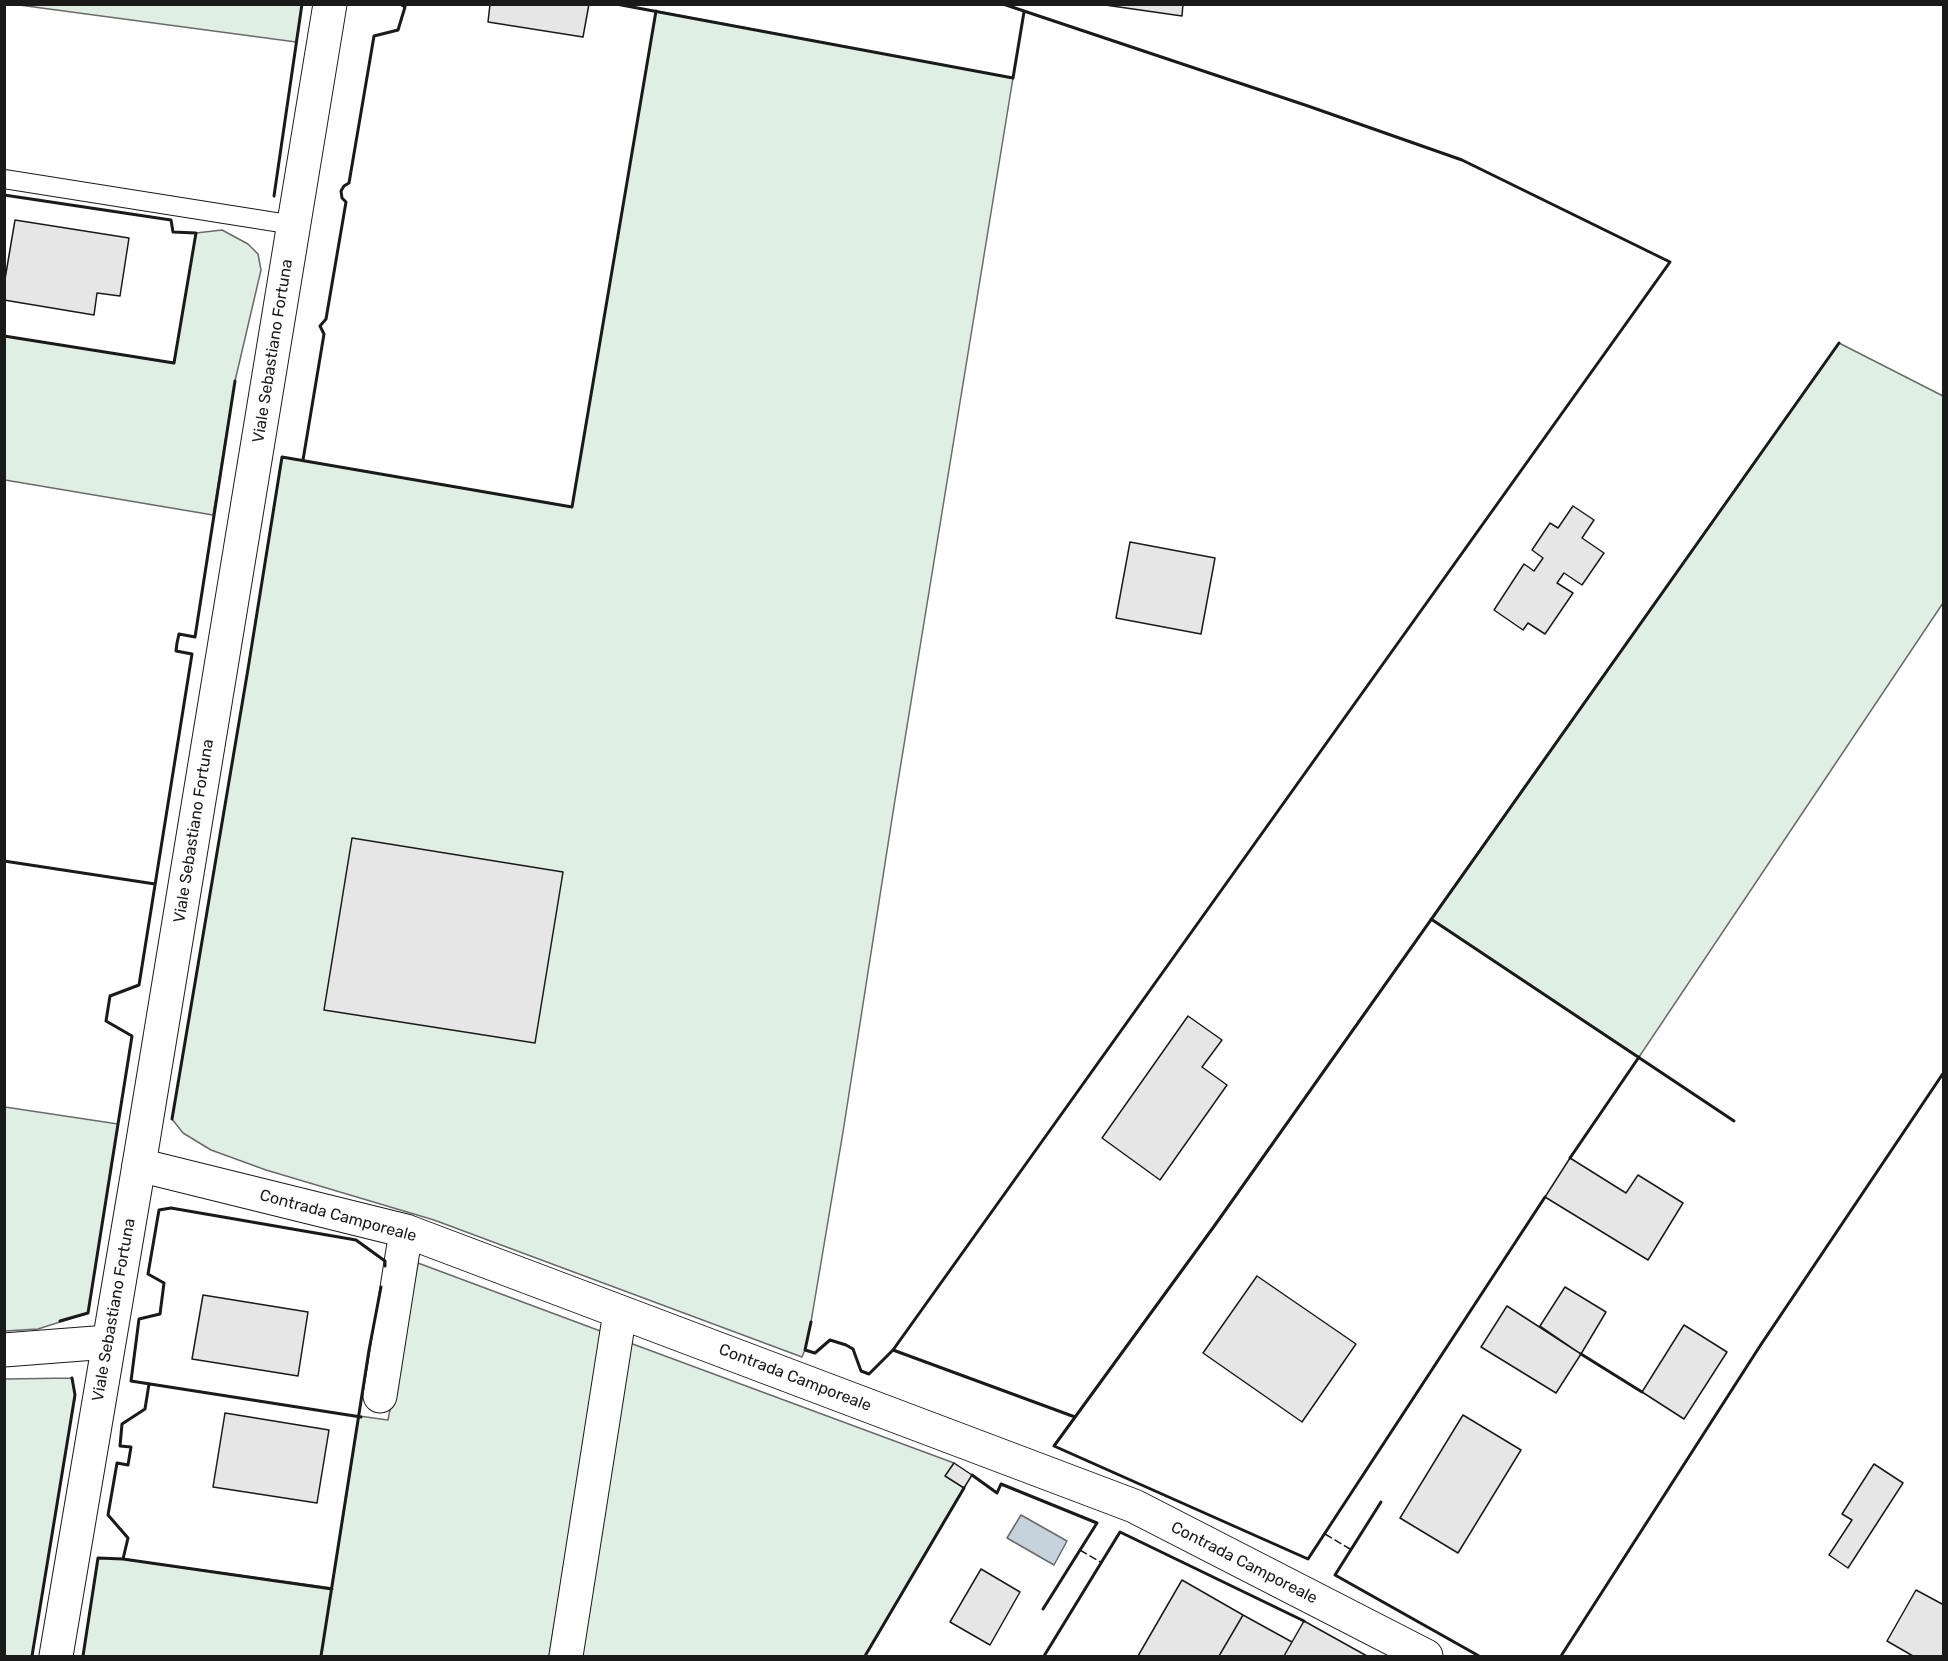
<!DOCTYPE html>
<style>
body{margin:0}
#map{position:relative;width:1948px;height:1661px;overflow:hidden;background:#fff;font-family:Rubik,sans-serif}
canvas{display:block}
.frame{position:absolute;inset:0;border:6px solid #1a1a1a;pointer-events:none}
</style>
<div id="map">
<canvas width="1948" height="1661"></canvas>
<div class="frame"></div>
</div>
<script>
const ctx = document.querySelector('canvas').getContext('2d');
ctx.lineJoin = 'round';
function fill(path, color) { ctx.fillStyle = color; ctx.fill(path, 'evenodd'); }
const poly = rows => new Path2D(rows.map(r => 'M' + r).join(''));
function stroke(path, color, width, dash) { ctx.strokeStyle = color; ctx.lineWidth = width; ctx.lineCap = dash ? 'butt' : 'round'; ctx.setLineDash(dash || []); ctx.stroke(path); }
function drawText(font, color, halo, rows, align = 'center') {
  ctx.font = font + ' Rubik,sans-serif'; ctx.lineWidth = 4.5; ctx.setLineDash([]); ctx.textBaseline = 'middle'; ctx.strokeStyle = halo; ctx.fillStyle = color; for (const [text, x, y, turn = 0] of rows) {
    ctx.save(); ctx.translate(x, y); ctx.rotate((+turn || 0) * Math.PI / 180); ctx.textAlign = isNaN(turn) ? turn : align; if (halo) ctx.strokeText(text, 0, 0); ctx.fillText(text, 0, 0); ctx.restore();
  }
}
const green = poly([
 [19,5,302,5,296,42,19,5],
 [656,11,1013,78,894,806,843,1132,811,1322,805,1350,802,1357,434,1220,266,1170,211,1150,183,1133,172,1119,248,669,282,457,572,507,656,11],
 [222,230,248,244,258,254,261,270,235,381,213,515,5,480,5,336,174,363,196,233,222,230],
 [1839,343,1943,396,1943,603,1639,1057,1431,919,1839,343],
 [5,1107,118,1124,88,1313,38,1329,5,1331,5,1107],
 [418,1263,603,1332,549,1656,83,1656,98,1558,123,1559,332,1588,359,1416,388,1420,418,1263],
 [630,1343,954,1463,946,1476,964,1488,865,1656,578,1656,630,1343],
 [72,1378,75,1395,32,1656,5,1656,5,1379,72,1378]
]);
const water = poly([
 [1021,1515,1067,1541,1054,1565,1007,1538,1021,1515]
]);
const building = poly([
 [490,4,589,4,583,37,488,22,490,4],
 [1098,4,1183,4,1182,16,1098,4],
 [15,220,129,238,120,296,97,293,94,315,4,300,4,285,15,220],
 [1573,506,1594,520,1582,538,1604,553,1582,585,1564,573,1557,583,1573,593,1545,634,1528,623,1523,630,1494,610,1524,564,1534,571,1543,558,1532,550,1550,523,1558,528,1573,506],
 [1130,542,1215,558,1201,634,1116,618,1130,542],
 [352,838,563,872,535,1043,324,1010,352,838],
 [1188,1016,1222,1040,1202,1067,1227,1085,1160,1180,1102,1138,1188,1016],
 [1570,1158,1626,1193,1638,1175,1683,1203,1648,1260,1545,1197,1570,1158],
 [1257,1276,1356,1344,1302,1422,1203,1353,1257,1276],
 [1565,1287,1606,1312,1581,1354,1540,1326,1565,1287],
 [203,1295,308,1312,298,1376,192,1359,203,1295],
 [1507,1306,1581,1354,1556,1393,1481,1347,1507,1306],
 [1684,1325,1727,1352,1684,1419,1642,1392,1684,1325],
 [225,1413,329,1430,317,1503,213,1487,225,1413],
 [1463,1415,1521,1450,1458,1553,1400,1518,1463,1415],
 [954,1463,972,1475,964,1488,945,1476,954,1463],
 [1874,1464,1903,1483,1848,1568,1829,1555,1852,1520,1842,1514,1874,1464],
 [981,1569,1020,1592,990,1645,950,1622,981,1569],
 [1182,1580,1243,1615,1219,1656,1138,1656,1182,1580],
 [1916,1590,1944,1605,1944,1656,1913,1656,1887,1641,1916,1590],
 [1243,1615,1292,1642,1284,1656,1219,1656,1243,1615],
 [1304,1621,1367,1656,1284,1656,1304,1621]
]);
const service = poly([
 [4,179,294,225]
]);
const minor = poly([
 [139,1165,406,1231,1134,1506,1426,1656],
 [4,1350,108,1342],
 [380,1396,406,1231],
 [566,1656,620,1312]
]);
const tertiary = poly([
 [56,1656,139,1165,330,4]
]);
const fence = poly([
 [1325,1534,1350,1549],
 [1080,1550,1102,1563]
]);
const wall = poly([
 [616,4,1013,78,1024,12],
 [4,195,171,220,173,232,196,233,174,363,4,336],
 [274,196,302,4],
 [303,460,324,334,320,326,326,319,346,202,342,198,341,191,344,186,349,183,374,36,398,30,405,7,400,4],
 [4,861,155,884],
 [1431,919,1734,1121],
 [172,1119,248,669,282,457,572,507,656,11],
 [1570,1158,1639,1057],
 [1545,1197,1308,1559,1054,1446,1215,1225,1839,343],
 [60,1321,88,1313,132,1036,106,1021,110,996,139,985,192,654,176,651,177,643,179,634,195,637,235,381],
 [811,1322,805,1350,815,1353,830,1340,846,1345,853,1349,861,1371,869,1374,893,1350,1670,262,1462,160,1308,106,1003,4],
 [893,1350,1075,1417],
 [1581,1354,1642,1392],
 [361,1417,131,1381,139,1319,160,1314,164,1283,148,1274,159,1210,171,1208,356,1240,385,1261,385,1266],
 [972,1475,997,1493,1001,1484,1097,1523,1043,1609],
 [1381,1502,1335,1575,1479,1656],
 [123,1559,128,1538,108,1515,117,1463,128,1465,131,1447,120,1446,122,1424,145,1409,149,1384],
 [32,1656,75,1395,72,1378],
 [83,1656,98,1558,123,1559,332,1589],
 [321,1656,369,1350,381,1287],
 [865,1656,964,1488],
 [1044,1656,1120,1532,1304,1621],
 [1561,1656,1760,1346,1944,1072]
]);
const streetNames = [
 ["Viale Sebastiano Fortuna",273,351,-81],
 ["Viale Sebastiano Fortuna",194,831,-81],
 ["Contrada Camporeale",338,1216,15],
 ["Viale Sebastiano Fortuna",114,1310,-80],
 ["Contrada Camporeale",795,1378,21],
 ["Contrada Camporeale",1244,1563,27]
];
fill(green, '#e0efe3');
stroke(green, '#6a6a6a', 1.5);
fill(water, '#c6d2dc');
stroke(water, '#6a6a6a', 1.5);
fill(building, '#e6e6e6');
stroke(building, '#1a1a1a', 1.5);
stroke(service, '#1a1a1a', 20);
stroke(minor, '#1a1a1a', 35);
stroke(tertiary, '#1a1a1a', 35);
stroke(service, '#fff', 18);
stroke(minor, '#fff', 33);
stroke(tertiary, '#fff', 33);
stroke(fence, '#1a1a1a', 1.5, [8, 3]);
stroke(wall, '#1a1a1a', 3);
drawText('16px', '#1a1a1a', '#fff', streetNames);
</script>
